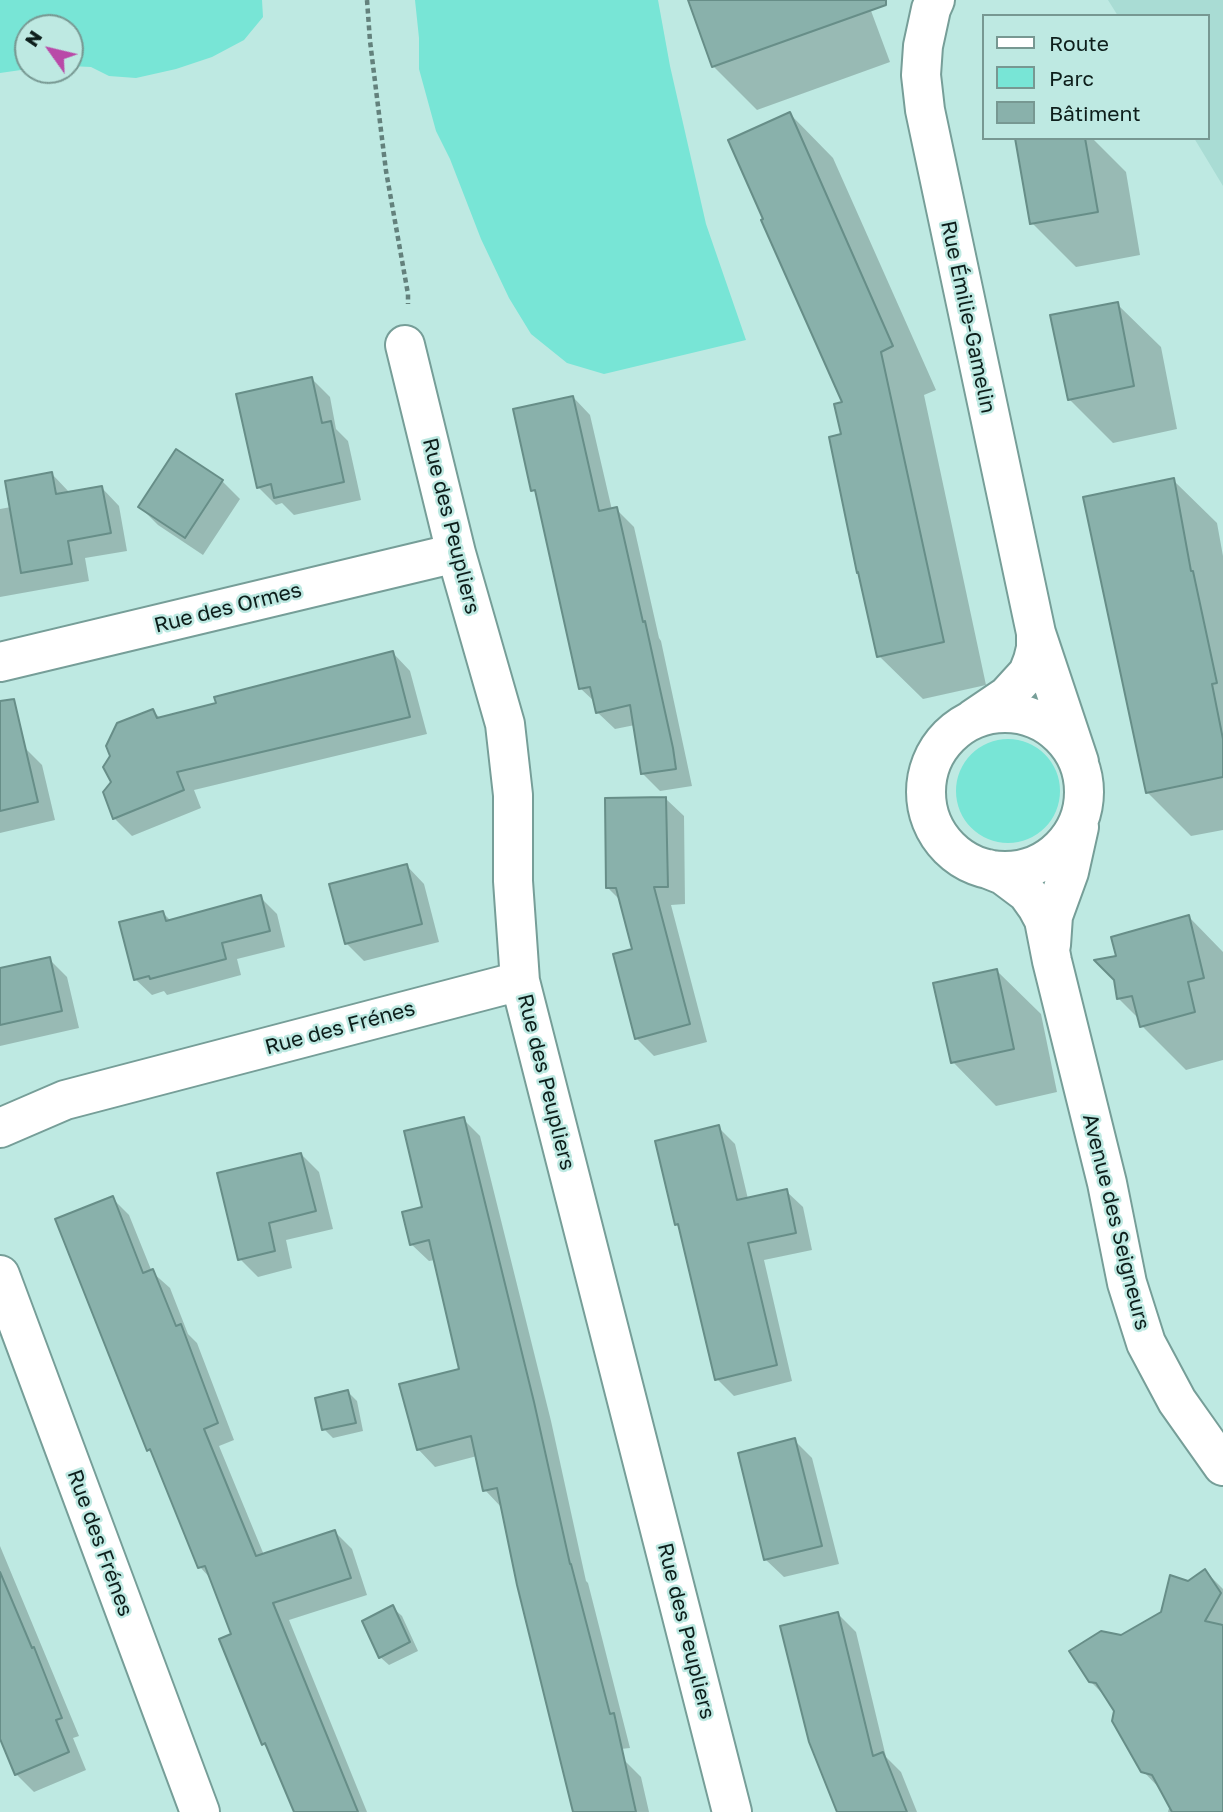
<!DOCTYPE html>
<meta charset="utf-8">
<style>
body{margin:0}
#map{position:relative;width:1223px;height:1812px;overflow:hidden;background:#bee9e2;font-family:"Golos Text",sans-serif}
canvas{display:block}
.legend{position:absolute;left:982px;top:14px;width:228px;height:126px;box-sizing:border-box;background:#bee9e2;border:2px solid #779892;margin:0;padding:9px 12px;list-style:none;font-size:21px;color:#0d1e1b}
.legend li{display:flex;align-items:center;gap:14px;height:35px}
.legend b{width:35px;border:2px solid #779892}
.north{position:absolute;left:14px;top:14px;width:70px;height:70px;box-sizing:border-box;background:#bee9e2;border:2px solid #779892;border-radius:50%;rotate:304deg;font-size:19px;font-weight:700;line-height:28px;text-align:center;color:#0d1e1b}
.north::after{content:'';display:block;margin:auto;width:24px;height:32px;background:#b94aa8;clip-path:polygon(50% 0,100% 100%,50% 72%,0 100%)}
</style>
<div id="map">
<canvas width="1223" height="1812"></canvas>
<ul class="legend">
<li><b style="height:9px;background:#fff"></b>Route</li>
<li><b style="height:19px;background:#78e5d6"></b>Parc</li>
<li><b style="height:19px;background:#89b1ab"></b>Bâtiment</li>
</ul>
<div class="north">N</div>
</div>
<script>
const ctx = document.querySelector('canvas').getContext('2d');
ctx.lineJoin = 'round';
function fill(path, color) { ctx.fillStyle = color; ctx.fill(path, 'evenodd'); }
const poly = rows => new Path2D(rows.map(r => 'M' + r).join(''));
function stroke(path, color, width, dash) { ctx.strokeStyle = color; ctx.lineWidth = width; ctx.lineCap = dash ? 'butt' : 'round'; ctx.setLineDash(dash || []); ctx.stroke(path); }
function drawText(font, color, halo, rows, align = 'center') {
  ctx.font = font + ' "Golos Text",sans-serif'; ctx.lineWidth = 5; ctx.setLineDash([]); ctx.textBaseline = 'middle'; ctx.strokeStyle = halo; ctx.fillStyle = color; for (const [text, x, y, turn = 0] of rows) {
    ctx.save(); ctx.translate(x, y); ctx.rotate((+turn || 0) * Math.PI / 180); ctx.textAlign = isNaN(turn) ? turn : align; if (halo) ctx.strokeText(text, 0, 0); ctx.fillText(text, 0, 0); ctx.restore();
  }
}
const built = poly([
 [1108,0,1223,0,1223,186,1194,138,1207,138,1207,16,1118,16]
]);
const green = poly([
 [0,0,262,0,263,17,244,40,212,57,176,69,136,78,109,76,91,67,70,66,70,28,28,28,28,69,0,73],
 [415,0,658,0,670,66,706,224,746,340,604,374,567,363,531,334,509,298,481,239,450,159,436,131,419,69,419,38],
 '956 791a52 52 0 1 1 104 0a52 52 0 1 1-104 0Z'
]);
const shadow = poly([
 [689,0,867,0,890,62,757,110,713,66],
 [790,114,833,158,936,390,924,395,986,685,923,699,879,656,843,436,845,403],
 [1028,138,1092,138,1126,172,1140,255,1076,267,1032,223],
 [1117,304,1161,347,1177,429,1113,443,1069,399],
 [312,379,330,397,336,429,348,441,361,500,294,515,282,503,276,505,258,487],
 [573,397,590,415,612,510,616,509,634,527,659,638,661,641,692,786,660,791,642,773,635,725,615,729,597,712,596,703,580,688,538,495,533,490],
 [176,452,222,481,240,499,203,555,158,525,140,507],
 [52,474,69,492,102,488,119,506,127,551,85,558,89,581,0,597,0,509,11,507],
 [1173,480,1217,523,1223,556,1223,830,1191,836,1147,792],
 [393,653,410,671,427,734,194,790,201,808,132,836,114,818,113,782,153,711,161,719,218,705],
 [24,747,42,765,55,820,0,833,0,753],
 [666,799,684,816,685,904,671,905,707,1042,654,1056,636,1038,634,950,621,901,608,888],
 [407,866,424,884,439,942,364,961,346,943],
 [260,897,277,914,285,947,237,959,241,975,167,995,164,991,152,995,135,979,163,913,171,921],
 [1189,917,1223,952,1223,1060,1186,1070,1142,1026,1140,1020,1119,999,1118,957],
 [49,959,67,977,79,1028,0,1046,0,970],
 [997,971,1041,1014,1057,1092,996,1106,953,1062],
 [463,1119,480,1136,551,1421,586,1581,588,1583,630,1748,575,1754,502,1508,485,1490,477,1456,435,1467,418,1449,462,1370,435,1260,429,1261,411,1244,424,1208],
 [718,1127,735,1144,748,1199,786,1191,803,1207,812,1250,764,1260,792,1381,734,1396,717,1379,681,1229,676,1224],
 [301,1154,319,1172,333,1229,286,1240,292,1268,258,1277,240,1259],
 [112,1198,129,1215,152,1272,170,1288,188,1334,197,1343,234,1440,219,1446,264,1555,335,1532,352,1549,367,1595,289,1620,367,1812,296,1812,271,1751,263,1744,234,1635,212,1580,200,1567,155,1456,148,1450],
 [348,1392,357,1401,363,1431,333,1438,324,1429],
 [794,1440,812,1458,839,1564,784,1577,766,1560,740,1454],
 [0,1546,79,1736,73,1738,86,1770,34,1792,16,1774,0,1735],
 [1205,1571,1223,1589,1223,1812,1168,1812,1170,1804,1163,1792,1143,1771,1115,1710,1108,1699,1090,1681,1121,1637,1163,1613,1188,1583],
 [393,1608,402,1616,418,1651,389,1665,380,1657],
 [838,1614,856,1632,886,1757,901,1772,917,1812,839,1812],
 [623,1759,641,1777,649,1812,575,1812]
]);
const building = poly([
 [688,0,886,0,886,5,712,67,688,0],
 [790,112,893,346,881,352,944,642,877,657,858,572,857,573,829,437,841,434,834,404,842,402,761,220,763,219,728,140,790,112],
 [1015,138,1085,138,1098,212,1030,224,1015,138],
 [1118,302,1134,386,1068,400,1050,315,1118,302],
 [312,377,322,423,331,421,344,482,274,498,271,484,257,488,236,394,312,377],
 [573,396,599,511,617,507,643,622,645,621,673,748,676,769,641,774,630,705,596,713,590,687,579,689,535,490,531,491,513,409,573,396],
 [176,449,223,480,185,538,138,507,176,449],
 [52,472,56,494,102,486,111,533,68,541,72,564,21,573,5,481,52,472],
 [1174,478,1191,571,1193,571,1217,683,1212,684,1223,739,1223,777,1146,793,1083,497,1174,478],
 [393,651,410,717,177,772,184,790,113,819,103,792,111,782,103,767,110,756,106,746,117,723,153,709,157,718,216,703,214,697,393,651],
 [14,699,38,802,0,811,0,701,14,699],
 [666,797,668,887,654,887,690,1024,635,1039,613,954,632,949,616,888,606,888,605,798,666,797],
 [407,864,422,924,345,944,329,884,407,864],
 [261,895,270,931,222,943,226,959,150,979,149,976,134,980,119,922,163,911,166,921,261,895],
 [1189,915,1204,978,1188,982,1195,1012,1140,1027,1132,996,1117,999,1114,980,1094,960,1116,956,1111,937,1189,915],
 [50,957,62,1011,0,1025,0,968,50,957],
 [997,969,1014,1049,951,1063,933,983,997,969],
 [464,1117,534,1402,570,1564,571,1564,610,1714,614,1713,636,1812,573,1812,517,1585,497,1488,483,1491,471,1436,417,1450,399,1384,459,1369,429,1240,410,1245,402,1212,422,1207,404,1131,464,1117],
 [719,1125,737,1200,787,1189,796,1233,748,1243,777,1365,715,1380,678,1224,675,1225,655,1141,719,1125],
 [301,1153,316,1211,269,1223,275,1251,238,1260,217,1173,301,1153],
 [113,1196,143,1273,153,1269,176,1326,181,1324,218,1423,204,1429,256,1556,335,1530,351,1578,273,1603,358,1812,294,1812,265,1743,262,1745,219,1639,231,1634,205,1566,198,1568,150,1449,147,1451,55,1219,113,1196],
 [348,1390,356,1423,322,1430,315,1398,348,1390],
 [795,1438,822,1546,764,1560,738,1453,795,1438],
 [1205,1569,1221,1593,1205,1621,1223,1625,1223,1812,1172,1812,1152,1775,1141,1772,1112,1721,1114,1711,1096,1683,1089,1682,1069,1651,1101,1631,1121,1635,1161,1612,1170,1575,1188,1581,1205,1569],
 [0,1572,32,1648,34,1647,62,1718,56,1720,69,1752,15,1775,0,1739,0,1572],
 [393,1605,410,1642,379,1658,362,1621,393,1605],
 [838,1612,873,1756,883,1752,907,1812,837,1812,809,1742,780,1626,838,1612]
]);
const path = poly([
 [367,0,370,41,386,171,408,294,408,304]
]);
const minor = poly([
 [935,0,931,9,923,46,921,75,925,110,1036,633,1079,762],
 [405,345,456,553,505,724,513,795,513,881,520,981,732,1812],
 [0,662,456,553],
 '926 792a79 79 0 1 1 158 0a79 79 0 1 1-158 0Z',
 [973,719,1007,696,1028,673,1033,660,1036,648,1036,633],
 [988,869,1003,875,1027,893,1037,907,1044,920,1052,961,1107,1183,1127,1283,1146,1343,1177,1401,1223,1466],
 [1051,945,1053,916,1069,872,1079,827],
 [0,1128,65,1100,520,981],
 [0,1275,200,1812]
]);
const streetNames = [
 ["Rue Émilie-Gamelin",968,317,78],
 ["Rue des Peupliers",451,526,76],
 ["Rue des Ormes",228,608,-14],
 ["Rue des Frénes",340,1028,-15],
 ["Rue des Peupliers",546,1082,76],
 ["Avenue des Seigneurs",1116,1222,76],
 ["Rue des Frénes",100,1543,70],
 ["Rue des Peupliers",686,1631,76]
];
fill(built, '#a9dcd4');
fill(green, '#78e5d6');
fill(shadow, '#0003');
fill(building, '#89b1ab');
stroke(building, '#678e88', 2);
stroke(minor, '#769e98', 42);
stroke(path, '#63817c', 4.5, [5, 3.5]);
stroke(minor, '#fff', 38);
drawText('21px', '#0d1e1b', '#bee9e2', streetNames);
</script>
